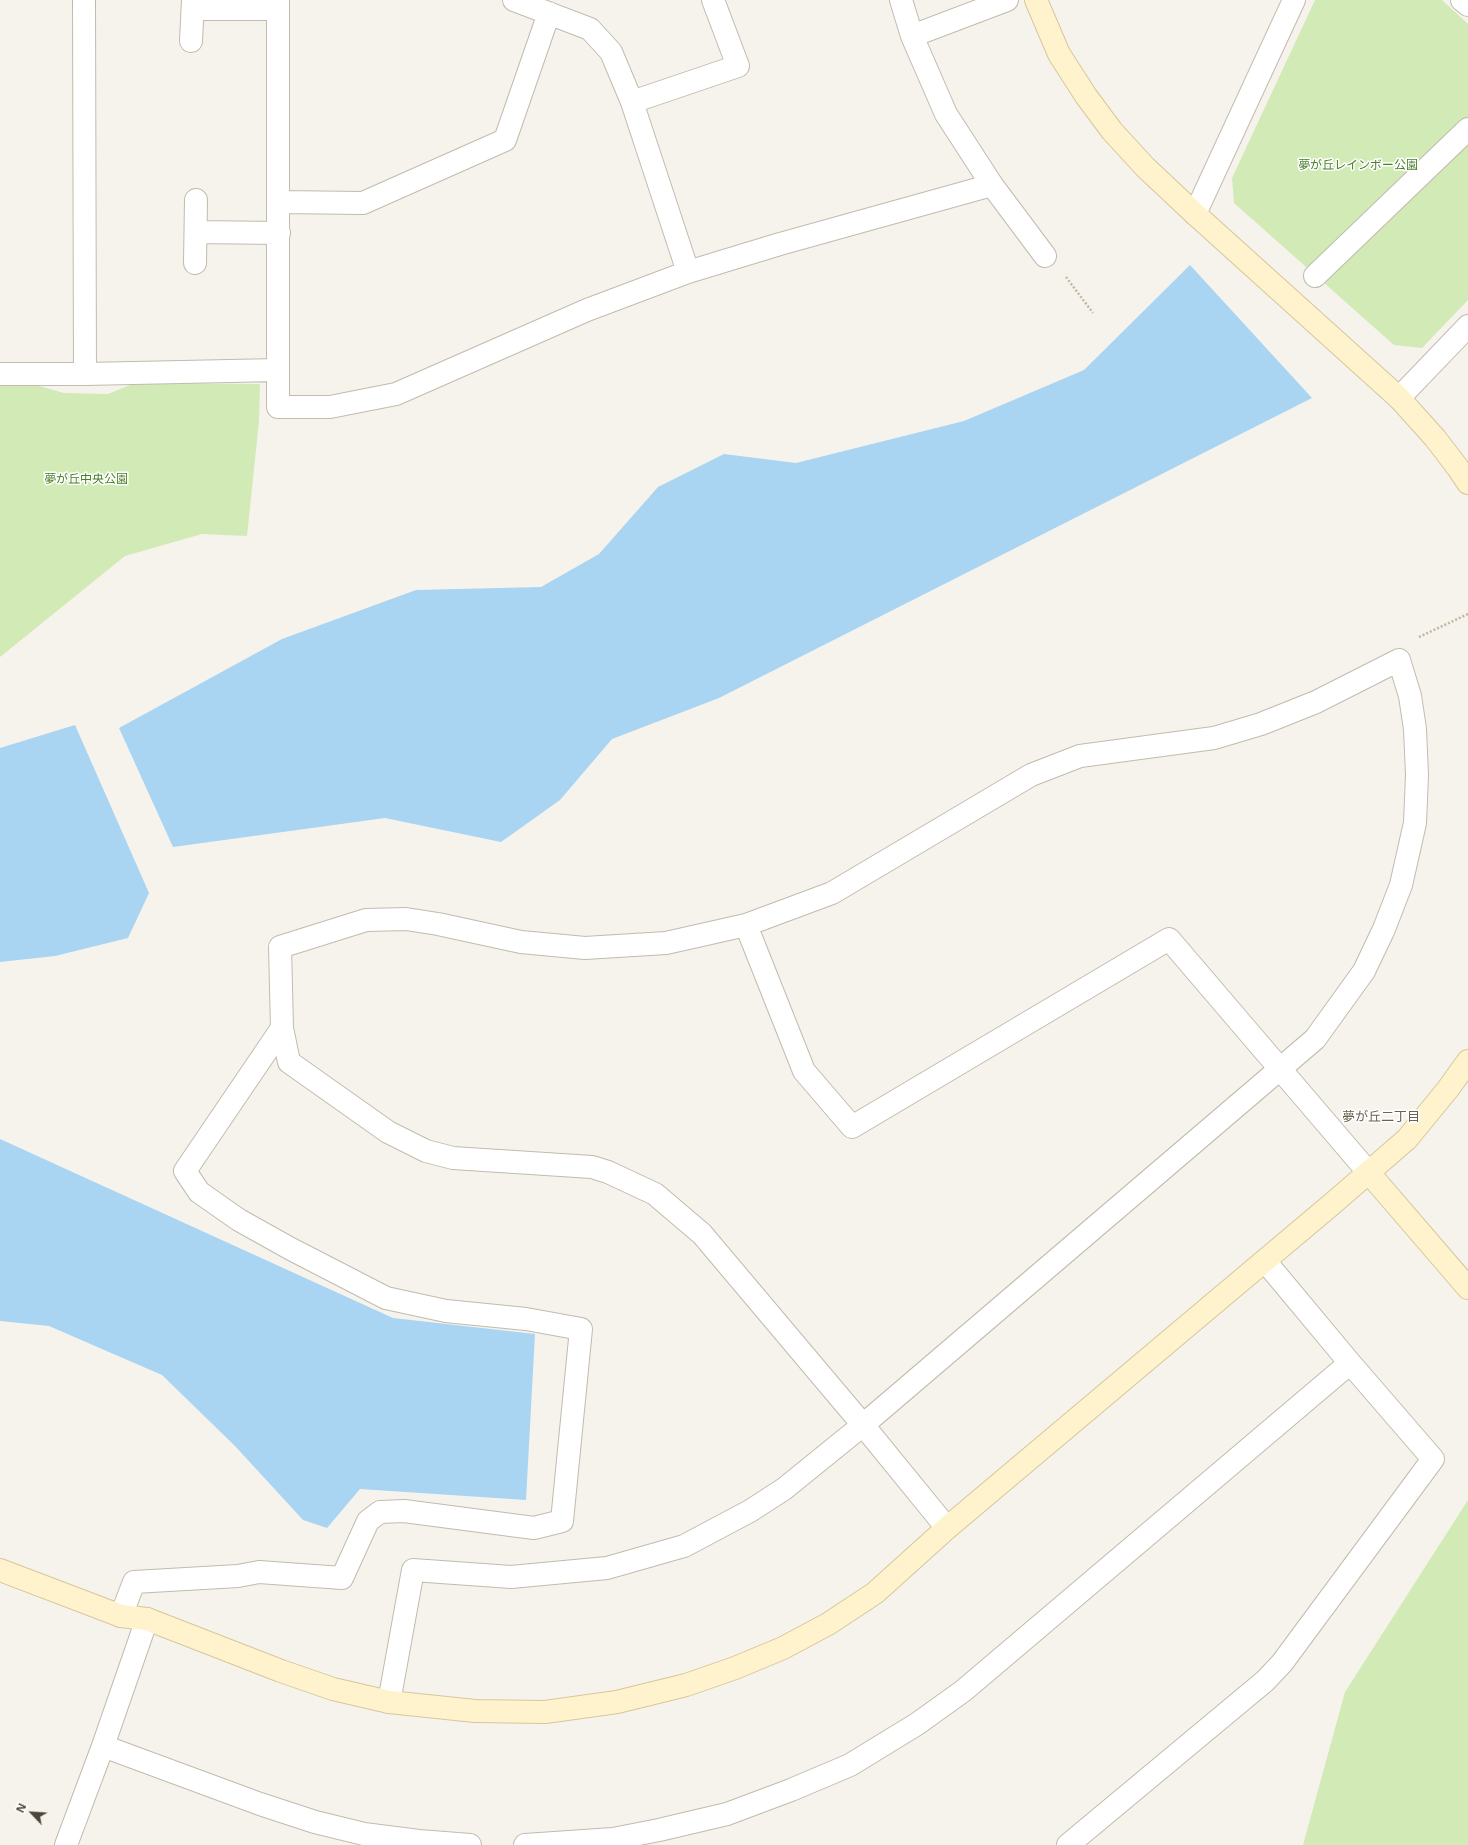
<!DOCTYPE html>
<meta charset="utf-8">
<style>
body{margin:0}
#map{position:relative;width:1468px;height:1845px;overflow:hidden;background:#f6f3ec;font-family:"Open Sans",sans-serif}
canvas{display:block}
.north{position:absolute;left:12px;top:1793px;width:40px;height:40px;-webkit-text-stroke:3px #fff;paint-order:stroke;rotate:295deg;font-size:11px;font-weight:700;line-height:16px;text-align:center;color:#4b4439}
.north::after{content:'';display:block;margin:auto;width:14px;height:18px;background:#4b4439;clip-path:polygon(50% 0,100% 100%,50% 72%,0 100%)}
</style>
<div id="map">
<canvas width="1468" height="1845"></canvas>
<div class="north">N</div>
</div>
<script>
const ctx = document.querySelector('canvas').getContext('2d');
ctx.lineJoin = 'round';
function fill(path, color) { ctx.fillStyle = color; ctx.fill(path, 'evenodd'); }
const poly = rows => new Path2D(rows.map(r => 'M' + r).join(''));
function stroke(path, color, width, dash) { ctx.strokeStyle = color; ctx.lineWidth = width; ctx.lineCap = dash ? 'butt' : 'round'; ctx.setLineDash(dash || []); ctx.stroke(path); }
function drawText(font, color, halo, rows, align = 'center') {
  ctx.font = font + ' "Open Sans","Noto Sans JP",sans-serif'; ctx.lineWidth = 3; ctx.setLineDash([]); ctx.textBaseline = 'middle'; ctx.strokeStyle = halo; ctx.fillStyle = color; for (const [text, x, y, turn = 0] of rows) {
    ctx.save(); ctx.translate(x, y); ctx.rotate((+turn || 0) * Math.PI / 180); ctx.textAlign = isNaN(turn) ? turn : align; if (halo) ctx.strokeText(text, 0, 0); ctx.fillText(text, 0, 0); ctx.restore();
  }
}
const green = poly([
 [1315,0,1442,0,1468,24,1468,300,1422,348,1394,345,1234,203,1232,178],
 [135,383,260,384,259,421,247,536,202,534,125,556,0,657,0,386,36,385,64,393,108,394],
 [1468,1500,1468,1845,1303,1845,1345,1692]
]);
const water = poly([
 [1190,265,1312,398,719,698,612,739,560,800,501,842,385,818,173,847,119,728,282,639,416,590,541,587,599,554,658,487,724,454,796,463,964,421,1084,370],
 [75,725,149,893,128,938,55,956,0,962,0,748],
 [0,1139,393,1318,535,1334,526,1500,360,1489,327,1528,303,1520,235,1446,162,1375,49,1326,0,1321]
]);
const path = poly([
 [1066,277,1093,313],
 [1419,637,1468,614]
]);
const street = poly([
 [84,0,85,374],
 [278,0,278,407,330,407,396,394,587,310,688,272,780,244,992,185,946,114,912,36,901,0],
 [514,0,590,29,611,52,632,102,688,272],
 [1462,0,1468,5],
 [193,9,278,9],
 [912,36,1007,0],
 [191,41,193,0],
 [632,102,738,66,713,0],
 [992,185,1045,256],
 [279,202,363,203,505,140,549,13],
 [1195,214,1294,0],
 [196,232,279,233],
 [195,263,196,200],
 [1315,276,1468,129],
 [0,374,85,374,278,370],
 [1399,398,1468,326],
 [746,925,804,1071,852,1127,1169,939,1369,1173],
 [121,1616,134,1582,238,1576,259,1572,342,1578,368,1521,380,1512,404,1511,534,1528,562,1521,581,1329,526,1319,446,1311,386,1298,291,1249,239,1220,199,1192,185,1171,282,1028],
 [389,1702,413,1570,511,1577,607,1568,684,1546,750,1511,784,1489,863,1425,1315,1039,1364,971,1384,929,1401,885,1415,823,1417,775,1415,729,1410,696,1399,660,1316,702,1261,724,1214,738,1080,756,1031,775,832,893,746,925,666,943,585,948,521,942,438,924,406,919,366,920,280,947,282,1028,289,1062,388,1132,426,1151,453,1158,592,1167,608,1172,655,1194,702,1234,863,1425,947,1528],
 [103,1746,260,1804,315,1822,364,1834,419,1841,470,1845],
 [66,1845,103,1746,147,1619],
 [525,1845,613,1839,659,1830,727,1814,791,1790,850,1765,917,1724,963,1691,1350,1363],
 [1068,1845,1265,1681,1282,1663,1433,1459,1350,1363,1265,1261]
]);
const secondary = poly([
 [1036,0,1059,54,1086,96,1112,131,1145,167,1195,214,1399,398,1435,438,1458,468,1468,483],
 [1369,1173,1468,1288],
 [0,1570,121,1616,147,1619,281,1671,333,1689,389,1702,475,1711,545,1712,617,1702,686,1685,735,1668,783,1648,828,1624,875,1593,947,1528,1332,1204,1407,1139,1448,1089,1468,1061]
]);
const parkNames = [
 ["夢が丘レインボー公園",1358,166],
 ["夢が丘中央公園",86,480]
];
const neighbourhoodNames = [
 ["夢が丘二丁目",1381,1117]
];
fill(green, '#d2eab5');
fill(water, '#a9d4f2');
stroke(street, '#c2bbae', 24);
stroke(secondary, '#d6c79b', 24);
stroke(path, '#c4b79f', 2.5, [2, 2]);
stroke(street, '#fff', 22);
stroke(secondary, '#fff3cd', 22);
drawText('12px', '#4a7f2a', '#fff', parkNames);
drawText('13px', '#6e6250', '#fff', neighbourhoodNames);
</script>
